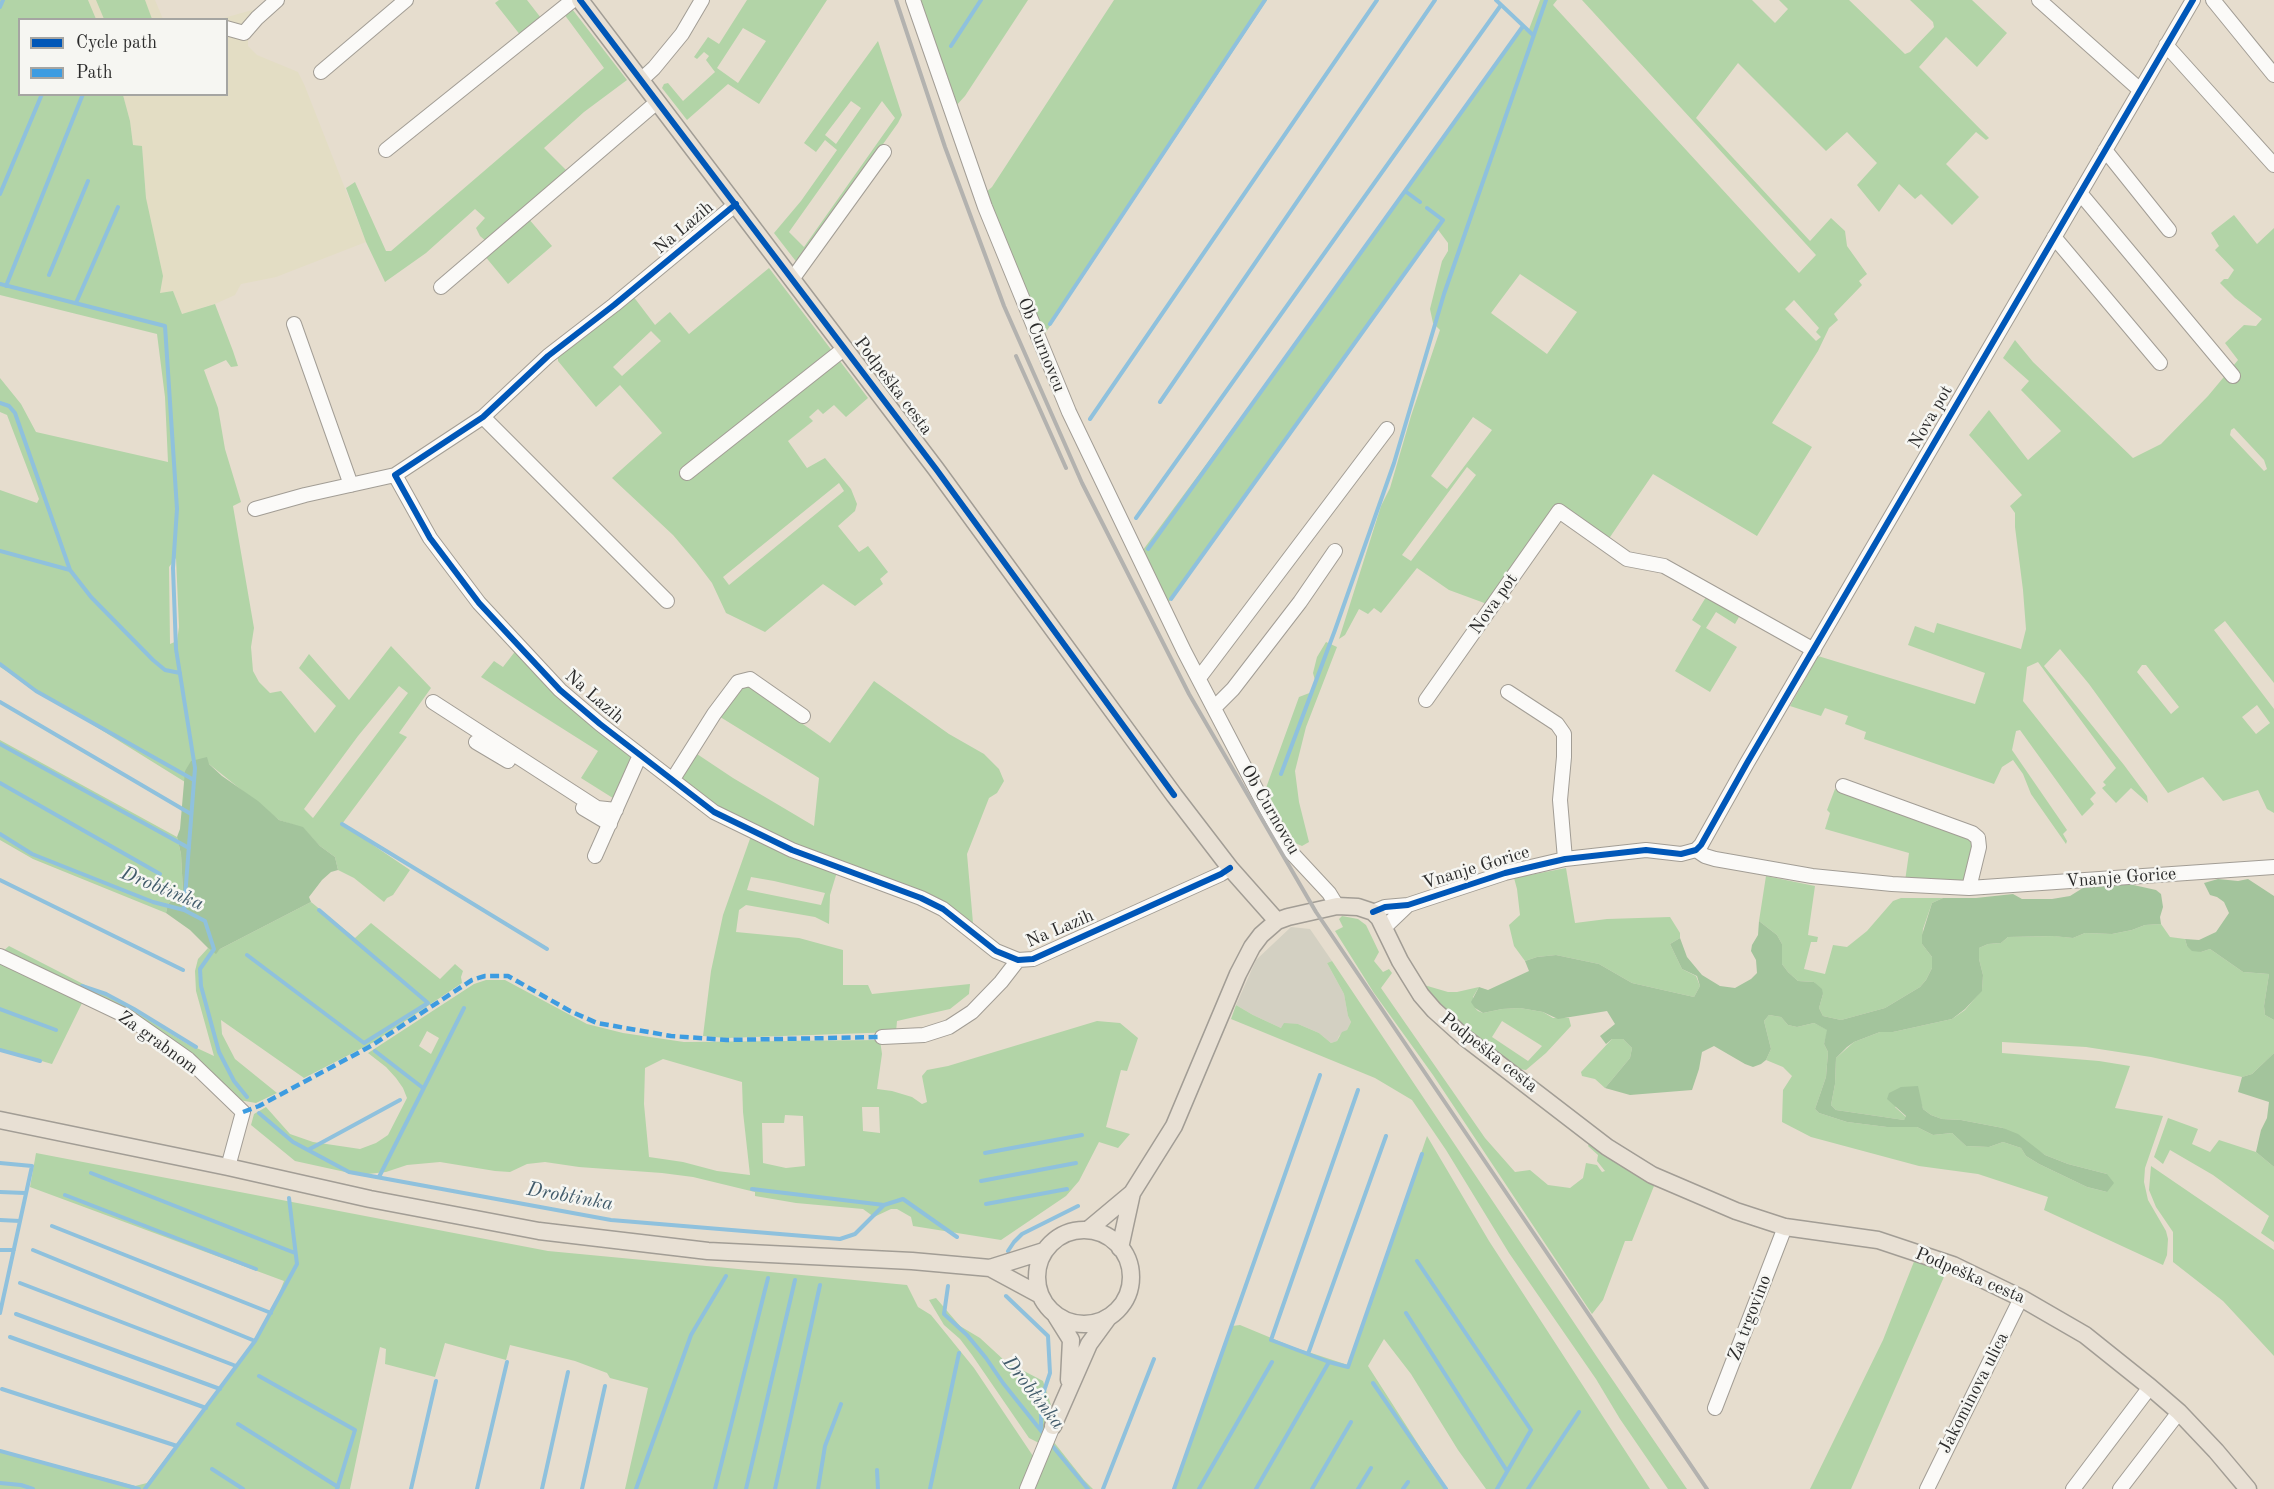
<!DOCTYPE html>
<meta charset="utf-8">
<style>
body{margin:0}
#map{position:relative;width:2274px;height:1489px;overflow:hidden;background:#e6ddce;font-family:"Old Standard TT",serif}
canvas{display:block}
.legend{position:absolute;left:18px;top:18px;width:210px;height:78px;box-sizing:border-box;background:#f6f6f2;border:2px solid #a5a5a2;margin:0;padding:8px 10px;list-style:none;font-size:18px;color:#2b2b2b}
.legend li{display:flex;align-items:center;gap:12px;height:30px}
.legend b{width:30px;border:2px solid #a5a5a2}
</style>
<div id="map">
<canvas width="2274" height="1489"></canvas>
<ul class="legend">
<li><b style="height:8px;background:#0057b8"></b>Cycle path</li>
<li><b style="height:8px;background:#3d9ce1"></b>Path</li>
</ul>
</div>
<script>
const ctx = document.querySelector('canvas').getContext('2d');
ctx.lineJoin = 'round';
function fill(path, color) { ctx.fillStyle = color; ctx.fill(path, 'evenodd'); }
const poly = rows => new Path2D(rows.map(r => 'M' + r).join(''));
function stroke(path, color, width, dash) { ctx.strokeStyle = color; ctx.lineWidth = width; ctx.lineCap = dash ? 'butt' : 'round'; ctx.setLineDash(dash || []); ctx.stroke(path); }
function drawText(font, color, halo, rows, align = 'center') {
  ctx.font = font + ' "Old Standard TT",serif'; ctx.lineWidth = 5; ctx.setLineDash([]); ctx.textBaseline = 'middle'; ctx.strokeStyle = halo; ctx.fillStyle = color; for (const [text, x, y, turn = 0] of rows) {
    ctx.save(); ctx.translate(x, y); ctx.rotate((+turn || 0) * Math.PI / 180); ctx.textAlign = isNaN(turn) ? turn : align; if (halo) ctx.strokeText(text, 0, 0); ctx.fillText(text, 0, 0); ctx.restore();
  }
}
const built = poly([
 [88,0,155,0,163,19,96,19],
 [256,9,264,18,248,39,248,46,257,55,298,72,304,84,366,242,276,277,241,284,235,295,215,304,182,314,173,291,160,294,146,198,142,147,133,145,130,121,123,95,226,94,226,20,220,19]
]);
const industrial = poly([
 [1291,927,1310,929,1332,961,1327,963,1344,994,1348,1016,1351,1022,1347,1030,1339,1036,1337,1041,1331,1043,1319,1033,1298,1024,1281,1028,1253,1015,1236,1005,1256,960]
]);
const green = poly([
 [0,0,88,0,96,19,20,20,20,94,123,95,130,121,133,145,142,146,146,198,163,276,160,293,173,291,182,314,215,304,233,351,238,366,231,367,226,360,204,370,218,408,225,449,241,502,233,506,254,628,251,647,253,671,259,682,270,693,281,691,315,733,336,706,299,668,309,654,349,700,391,646,431,688,399,733,407,737,342,824,410,870,393,895,387,898,384,902,354,878,338,870,335,857,320,846,303,828,279,820,209,764,185,771,185,782,0,667,0,490,37,503,39,499,7,415,0,412,0,378,21,404,36,432,168,462,165,397,157,334,0,295],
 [176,558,179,627,177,641,170,644,169,567],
 [399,686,408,693,313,818,304,809,358,736],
 [96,0,145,0,152,19,104,19],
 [499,0,527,0,541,18,521,36,495,3],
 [747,0,827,0,759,104,728,84,687,120,662,88,664,84,668,83,683,101,715,72,706,60,709,56,704,52,697,59,694,57,708,37,719,44],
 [743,28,766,41,738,83,717,68],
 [916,0,1028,0,965,96,955,107],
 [1114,0,1267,0,1042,338,984,194,992,187],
 [1540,0,1557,0,1553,5,1799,273,1816,255,1582,0,1752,0,1775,23,1788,9,1779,0,1849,0,1905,54,1910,52,1934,27,1933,22,1910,0,1972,0,2007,33,1977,67,1946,37,1919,67,1989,138,1986,140,1976,132,1946,164,1979,197,1952,225,1921,194,1915,199,1899,184,1879,212,1857,185,1877,163,1847,132,1826,151,1738,63,1696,118,1810,241,1831,218,1845,231,1847,246,1867,274,1859,281,1862,285,1834,314,1838,320,1829,328,1818,351,1772,423,1812,447,1757,536,1653,474,1608,540,1560,505,1487,604,1449,590,1417,568,1381,613,1374,608,1368,614,1359,609,1345,635,1339,639,1381,506,1390,488,1411,416,1440,330,1433,323,1430,309,1442,261,1448,251,1448,243,1436,227,1166,606,1140,554,1340,283,1521,27,1528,32],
 [1520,274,1577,312,1547,354,1491,313],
 [1794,300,1819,328,1816,332,1821,337,1816,341,1785,309],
 [1473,417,1492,430,1447,489,1431,476],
 [1467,467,1476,475,1411,561,1402,555],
 [569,5,627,80,584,112,544,148,569,173,487,242,480,236,476,228,485,218,475,209,426,253,385,282,366,242,346,188,355,182,386,251,391,251,604,68,564,14],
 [878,41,902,115,898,123,798,264,774,233,801,201,837,150,825,140,816,152,804,143],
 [851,101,861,108,836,144,825,135],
 [882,101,895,118,804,247,789,232],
 [2234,215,2257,244,2274,228,2274,683,2225,621,2214,630,2274,709,2274,813,2267,809,2258,790,2223,801,2203,777,2168,793,2089,684,2060,649,2044,666,2124,765,2147,796,2148,803,2131,788,2116,803,2102,788,2106,785,2103,782,2116,768,2038,662,2027,667,2023,701,2096,793,2090,799,2094,804,2082,816,2020,730,2016,731,2012,750,2067,830,2063,834,2067,841,2066,844,2031,794,2023,774,2013,760,2002,767,1994,784,1864,739,1866,732,1845,724,1848,716,1825,708,1821,716,1790,706,1818,656,1975,704,1985,673,1908,645,1915,626,1934,633,1937,623,2021,649,2026,629,2023,590,2015,527,2015,513,2010,506,2022,495,1969,435,1989,410,2028,460,2061,431,2021,390,2029,381,2003,358,2015,340,2033,362,2133,458,2161,444,2208,396,2238,360,2225,343,2244,325,2256,326,2262,319,2235,298,2220,283,2224,279,2228,279,2234,270,2215,250,2219,246,2211,233],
 [2234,428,2264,460,2267,469,2264,471,2230,435,2231,430],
 [2142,665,2146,665,2179,707,2171,714,2137,672],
 [2257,705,2270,723,2256,734,2242,717],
 [528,218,552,246,508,284,484,255],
 [769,268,868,398,846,417,834,405,823,414,818,409,809,417,813,421,788,441,807,468,825,458,851,489,857,504,855,511,838,526,859,552,868,546,888,572,880,579,883,584,855,606,823,584,765,632,726,613,712,583,696,562,673,535,612,478,662,433,620,385,596,407,558,361,558,356,633,296,655,325,670,312,689,334],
 [651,331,661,341,622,376,613,367],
 [839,483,844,491,729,585,723,577],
 [1706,597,1739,617,1735,624,1716,612,1706,628,1737,647,1710,692,1675,671,1701,626,1692,620],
 [1326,642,1337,647,1306,727,1295,771,1299,802,1309,842,1302,846,1295,843,1277,814,1266,788,1299,697,1312,692,1316,684,1313,673,1317,657],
 [517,649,628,753,634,761,616,800,581,778,598,751,481,677,494,661,503,667],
 [874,681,949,734,984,754,999,769,1004,781,997,793,989,798,967,854,973,923,971,925,713,808,683,784,681,775,694,752,733,778,814,826,819,778,717,715,739,686,747,685,830,743],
 [0,740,177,837,181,854,183,892,168,904,166,913,33,859,0,840],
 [1835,789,1969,838,1974,841,1964,883,1905,881,1909,853,1825,829,1830,813,1827,810],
 [751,836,837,872,830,895,829,924,815,917,746,905,739,910,736,932,799,938,843,950,843,985,868,985,872,994,970,984,969,994,950,1009,897,1021,896,1032,726,1038,703,1036,711,971,723,915],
 [751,877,774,881,825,893,821,905,747,890],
 [1566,868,1575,923,1607,919,1670,917,1680,933,1680,938,1670,944,1682,969,1696,976,1700,986,1694,997,1632,983,1599,964,1556,955,1537,957,1525,961,1514,946,1509,925,1520,915,1517,889,1514,878],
 [1766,876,1815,886,1808,935,1818,937,1817,942,1811,942,1804,969,1825,974,1833,945,1847,947,1867,931,1893,901,1901,898,1943,898,1932,903,1923,929,1922,944,1932,957,1932,968,1926,980,1920,987,1885,1008,1841,1020,1823,1016,1819,1008,1823,994,1814,982,1798,981,1788,972,1782,964,1782,944,1777,935,1759,921],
 [311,902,355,938,371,923,440,979,455,964,463,971,461,977,462,983,374,1042,304,1078,221,1020,222,1034,235,1059,277,1093,256,1103,239,1100,187,1056,2,952,9,946,126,1006,186,1043,214,1056,196,991,195,971,198,959,208,948,216,953,220,949],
 [1342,916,1358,919,1366,925,1379,952,1374,961,1383,972,1389,969,1392,973,1381,988,1485,1138,1515,1172,1530,1170,1548,1185,1570,1188,1583,1178,1586,1163,1597,1165,1602,1172,1605,1171,1597,1161,1598,1155,1588,1146,1590,1142,1654,1186,1632,1241,1625,1241,1603,1300,1592,1314,1433,1075,1374,993,1335,931,1343,927,1339,919],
 [2161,924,2170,937,2185,939,2187,946,2201,952,2210,949,2243,972,2269,974,2264,1006,2265,1015,2274,1020,2274,1053,2252,1074,2242,1077,2151,1057,2086,1047,2002,1042,2002,1053,2099,1061,2130,1066,2115,1108,2163,1116,2145,1168,2144,1182,2148,1200,2166,1231,2168,1239,2167,1255,2163,1265,2044,1210,2048,1197,1978,1174,1919,1166,1811,1137,1782,1122,1783,1090,1792,1076,1783,1067,1766,1060,1771,1049,1764,1021,1769,1015,1781,1017,1788,1025,1797,1027,1814,1023,1828,1030,1824,1044,1828,1052,1826,1077,1815,1109,1819,1113,1847,1122,1887,1127,1917,1127,1933,1135,1952,1133,1966,1146,1989,1147,2003,1142,2021,1148,2026,1156,2039,1164,2087,1187,2107,1192,2107,1174,2068,1164,2045,1155,2003,1128,1961,1120,1942,1119,1931,1115,1923,1109,1918,1092,1895,1107,1906,1117,1904,1120,1836,1110,1831,1105,1835,1084,1836,1058,1854,1042,1880,1032,1893,1032,1952,1019,1965,1010,1982,990,1983,975,1979,959,1979,948,1988,944,2001,943,2008,937,2054,936,2073,938,2085,933,2112,934,2132,930,2145,925],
 [0,960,83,1001,52,1064,0,1049],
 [1332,961,1597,1357,1687,1489,1668,1489,1620,1419,1596,1379,1509,1253,1446,1150,1412,1100,1375,1078,1231,1019,1236,1005,1253,1015,1281,1028,1284,1023,1298,1024,1319,1033,1331,1043,1337,1041,1342,1032,1347,1030,1351,1022,1348,1016,1344,994,1327,963],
 [486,980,505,980,587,1024,623,1033,684,1042,880,1040,882,1054,877,1089,892,1091,912,1097,922,1104,927,1102,922,1076,927,1070,948,1066,1097,1021,1120,1023,1138,1038,1127,1071,1121,1070,1106,1127,1130,1134,1118,1148,1099,1142,1079,1181,1066,1196,1001,1240,913,1226,911,1217,897,1209,891,1209,874,1217,863,1209,796,1203,755,1196,755,1192,693,1177,662,1173,579,1167,545,1162,527,1164,510,1172,495,1171,440,1162,407,1165,386,1172,359,1175,295,1161,251,1125,254,1114,266,1107,290,1134,313,1142,360,1149,376,1143,388,1135,407,1098,403,1088,396,1078,386,1067,368,1053,474,984],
 [427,1031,439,1038,431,1054,419,1046],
 [663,1059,742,1082,743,1112,750,1175,717,1171,683,1162,649,1157,644,1104,645,1068],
 [862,1107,879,1107,880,1133,863,1131],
 [785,1115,803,1116,805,1166,786,1168,763,1163,762,1123,784,1123],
 [1424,985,1448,992,1457,992,1479,987,1473,997,1475,1008,1478,1011,1483,1013,1502,1009,1520,1008,1543,1012,1553,1018,1569,1018,1571,1026,1546,1053,1526,1070,1519,1069,1467,1034,1434,1001],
 [1502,1021,1542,1046,1528,1061,1492,1037],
 [1612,1039,1623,1039,1632,1048,1630,1058,1605,1088,1595,1079,1582,1076,1581,1072],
 [2168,1118,2198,1129,2192,1144,2210,1152,2219,1140,2256,1152,2274,1167,2274,1242,2261,1233,2269,1216,2213,1175,2170,1150,2163,1164,2154,1157],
 [1427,1136,1489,1241,1650,1489,1486,1489,1458,1450,1411,1374,1384,1339,1368,1366,1447,1489,1175,1489,1232,1326,1240,1325,1293,1347,1348,1365],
 [36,1153,548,1251,907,1285,918,1307,931,1315,974,1368,1033,1456,1020,1489,625,1489,648,1388,610,1378,607,1373,575,1361,510,1345,506,1360,445,1343,435,1377,385,1364,386,1349,380,1347,350,1489,0,1489,0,1450,135,1486,147,1483,249,1348,272,1311,284,1281,30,1187],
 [2151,1166,2274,1250,2274,1356,2223,1301,2173,1262,2173,1232,2156,1207,2149,1190],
 [1915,1259,1947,1270,1851,1489,1810,1489,1883,1340],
 [936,1298,960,1326,980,1338,1005,1361,1043,1381,1054,1414,1041,1444,1029,1438,972,1355,960,1339,944,1325,929,1300],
 [1053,1441,1084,1480,1093,1489,1033,1489]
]);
const forest = poly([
 [207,757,209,764,222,776,258,801,279,820,303,827,320,846,335,857,338,870,331,872,322,880,309,897,311,902,220,949,216,954,208,948,190,930,166,913,168,904,183,892,181,854,177,837,180,829,185,771,191,761],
 [2218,879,2238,881,2248,879,2274,896,2274,1020,2265,1015,2264,1006,2269,974,2243,972,2210,949,2201,952,2192,951,2187,946,2185,939,2199,940,2216,932,2229,913,2224,902,2217,897,2210,895,2204,883],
 [2129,884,2156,890,2161,894,2163,907,2160,917,2161,924,2145,925,2132,930,2112,934,2085,933,2073,938,2053,936,2008,937,2001,943,1988,944,1979,948,1979,959,1983,975,1982,991,1965,1009,1952,1019,1893,1032,1880,1032,1854,1042,1847,1047,1836,1058,1835,1084,1831,1105,1836,1110,1904,1120,1906,1116,1887,1099,1889,1093,1901,1087,1918,1086,1923,1109,1931,1115,1942,1119,1961,1120,2003,1128,2018,1134,2045,1155,2068,1164,2107,1174,2114,1183,2107,1192,2087,1187,2039,1164,2026,1156,2021,1148,2003,1142,1989,1147,1966,1146,1952,1133,1933,1135,1917,1127,1887,1127,1847,1122,1819,1113,1815,1109,1826,1077,1828,1052,1824,1044,1827,1030,1814,1023,1797,1027,1788,1025,1781,1017,1769,1015,1764,1021,1771,1049,1766,1060,1761,1064,1753,1067,1745,1064,1714,1046,1702,1052,1699,1069,1692,1090,1630,1095,1605,1088,1630,1058,1632,1048,1623,1039,1612,1039,1606,1044,1600,1036,1615,1024,1607,1011,1558,1019,1543,1012,1520,1008,1502,1009,1483,1013,1475,1008,1471,1002,1479,987,1488,990,1529,971,1525,961,1537,957,1556,955,1599,964,1632,983,1694,997,1700,986,1697,976,1682,969,1670,944,1680,938,1687,957,1702,975,1720,986,1735,988,1751,979,1757,973,1756,960,1751,951,1752,945,1758,935,1759,921,1777,935,1782,944,1782,964,1788,972,1798,981,1814,982,1822,989,1823,994,1819,1008,1823,1016,1841,1020,1885,1008,1920,987,1926,980,1932,968,1932,957,1922,944,1922,935,1932,903,1943,898,1976,898,2013,894,2022,899,2052,899,2070,896,2086,886],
 [2274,1053,2274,1167,2256,1152,2261,1130,2267,1118,2269,1102,2238,1092,2242,1077,2252,1074]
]);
const stream = poly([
 [1496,0,1533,35],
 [0,7,3,0],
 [951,46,981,0],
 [0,194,42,94],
 [1420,202,1405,191,1523,26],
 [49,275,88,181],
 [0,284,165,326,177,509,173,568,176,649,195,768,184,910],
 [6,286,83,94],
 [76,303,118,207],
 [1050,324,1265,0],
 [1160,402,1435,0],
 [0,403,9,406,15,413,70,570,91,597,153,660,165,670,180,673],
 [1090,419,1377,0],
 [1136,518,1501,5],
 [1148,549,1405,191],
 [0,551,70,570],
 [1171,599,1443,220,1427,208],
 [0,664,36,691,194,780],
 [0,702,191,814],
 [0,744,189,848],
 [1281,774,1335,630,1394,463,1444,294,1546,0],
 [0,783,160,874],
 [342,824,547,949],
 [0,834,32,854,153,902,184,910,205,921,214,949,200,969,201,986,219,1052,234,1081,247,1097],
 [0,880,183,970],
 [247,955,364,1043,428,1003,319,910],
 [82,986,106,994,134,1009,196,1047],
 [0,1009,56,1030],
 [0,1050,40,1061],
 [375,1051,423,1088],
 [259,1113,293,1142,349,1172,611,1220,840,1239,855,1234,884,1205],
 [308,1150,400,1100],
 [985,1153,1082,1135],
 [0,1163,32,1166,0,1313],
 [91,1173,295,1253],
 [379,1177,464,1008],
 [981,1181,1076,1163],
 [752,1189,884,1205,903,1199,957,1237],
 [0,1192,25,1193],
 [65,1195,256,1269],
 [986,1204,1067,1189],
 [0,1220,20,1221],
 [52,1226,271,1313],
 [0,1250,14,1250],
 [33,1250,255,1341],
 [1008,1251,1014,1242,1022,1234,1078,1206],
 [1417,1261,1531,1430,1497,1489],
 [20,1283,236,1366],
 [948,1286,944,1314,967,1335,986,1358,1003,1383,1046,1437],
 [1006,1296,1048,1336,1050,1373,1041,1400,1041,1429],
 [1406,1313,1507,1471],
 [16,1314,220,1389],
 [10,1337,206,1408],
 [1308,1354,1386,1136],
 [1329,1362,1348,1367,1422,1154],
 [259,1376,355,1430,337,1489],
 [1373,1383,1446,1489],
 [2,1389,177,1446],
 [238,1424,338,1487],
 [1050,1443,1088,1489],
 [0,1451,139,1489],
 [212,1469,243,1489],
 [877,1470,878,1489],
 [0,1483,21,1485,33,1489],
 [145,1489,255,1341,297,1264,289,1198],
 [411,1489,436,1381],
 [477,1489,507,1362],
 [542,1489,568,1372],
 [582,1489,605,1386],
 [636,1489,691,1335,726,1276],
 [715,1489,768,1278],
 [746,1489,795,1280],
 [775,1489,820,1285],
 [818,1489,825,1446,841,1404],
 [930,1489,959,1353],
 [1103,1489,1154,1359],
 [1174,1489,1320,1075],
 [1199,1489,1272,1362],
 [1256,1489,1329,1362,1271,1340,1358,1090],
 [1312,1489,1351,1422],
 [1358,1489,1371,1468],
 [1403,1489,1408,1482],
 [1528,1489,1579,1412]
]);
const minor = poly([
 [913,0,985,207,1069,412,1184,651,1267,810,1289,850,1329,893,1337,906],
 [2039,0,2140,90],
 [2213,0,2274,75],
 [226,28,244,33,257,18,277,0],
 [2166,45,2274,165],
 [321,72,406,0],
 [641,80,654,68,682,34,702,0],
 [386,150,573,0],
 [2105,150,2169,230],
 [2080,193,2233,376],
 [736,204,614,305,548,356,483,417,395,475,430,538,479,603,560,690,600,724,714,812,792,850,921,898,943,909,996,951,1018,960,1033,959,1221,874,1230,868],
 [2054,237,2160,363],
 [793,278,884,152],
 [441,287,657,102],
 [294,324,351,485],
 [483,417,667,601],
 [687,473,845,348],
 [255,509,305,495,395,475],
 [1199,678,1387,429],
 [1508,692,1557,724,1564,734,1564,757,1560,800,1565,859],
 [1426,700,1559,511,1627,559,1664,566,1814,650],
 [433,702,597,808,616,810],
 [1215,707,1233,689,1300,602,1335,551],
 [476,742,508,761],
 [673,779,714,714,738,682,750,679,803,716],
 [1843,786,1972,833,1978,838,1979,847,1969,888],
 [583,808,610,824],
 [1696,850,1705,856,1715,859,1812,876,1892,884,1969,888,2274,867],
 [595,856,640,755],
 [1373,912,1385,907,1408,905,1505,873,1565,859,1646,850,1681,854,1696,850,1701,845,1747,763,2193,0],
 [1385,927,1408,905],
 [0,956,128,1017,188,1059,243,1112,228,1167],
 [882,1037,924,1035,949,1027,972,1012,1001,982,1018,960],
 [1715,1408,1785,1227],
 [1027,1489,1053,1426],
 [1927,1489,2021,1298],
 [2073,1489,2150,1387],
 [2120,1489,2179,1412]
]);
const major = poly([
 [580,0,936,469,1174,795,1230,868,1277,921],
 [0,1120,228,1167,370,1199,539,1231,708,1251,912,1261,990,1268,1044,1251],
 [1089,1229,1132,1193,1174,1126,1238,974,1252,947,1261,935,1277,921,1288,917,1337,906,1358,907,1373,912,1379,918,1400,961,1421,995,1434,1010,1464,1037,1607,1147,1652,1175,1736,1211,1785,1227,1878,1240,1953,1265,2021,1298,2085,1335,2150,1387,2179,1412,2216,1451,2248,1489],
 '1037 1277a47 47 0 1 1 94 0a47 47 0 1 1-94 0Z',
 [1120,1248,1132,1193],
 [990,1268,1040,1295],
 [1056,1316,1071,1340,1069,1380],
 [1053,1426,1089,1344,1108,1318]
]);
const rail = poly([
 [896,0,945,147,1004,306,1082,483,1189,694,1316,912,1707,1489],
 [1016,356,1066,468]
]);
const quiet = poly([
 [243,1112,259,1106,371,1046,472,980,485,976,508,976,570,1011,597,1023,671,1036,727,1040,882,1037]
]);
const cycleway = poly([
 [580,0,936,469,1174,795],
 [736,204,614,305,548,356,483,417,395,475,430,538,479,603,560,690,600,724,714,812,792,850,921,898,943,909,996,951,1018,960,1033,959,1221,874,1230,868],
 [1373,912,1385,907,1408,905,1505,873,1565,859,1646,850,1681,854,1696,850,1701,845,1747,763,2193,0]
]);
const streetNames = [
 ["Na Lazih",684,228,-40],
 ["Ob Curnovcu",1041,345,68],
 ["Podpeška cesta",893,386,53],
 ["Nova pot",1931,417,-60],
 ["Nova pot",1494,604,-55],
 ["Na Lazih",594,697,41],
 ["Ob Curnovcu",1270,810,60],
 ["Vnanje Gorice",1476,868,-17],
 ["Vnanje Gorice",2121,878,-4],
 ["Na Lazih",1060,929,-23],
 ["Za grabnom",158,1043,36],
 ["Podpeška cesta",1489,1053,38],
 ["Podpeška cesta",1970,1276,23],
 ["Za trgovino",1750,1318,-69],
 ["Jakominova ulica",1974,1393,-63]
];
const waterNames = [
 ["Drobtinka",162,889,22],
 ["Drobtinka",570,1197,10],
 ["Drobtinka",1033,1393,52]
];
fill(built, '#e3ddc4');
fill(industrial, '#d3d0c2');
fill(green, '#b2d4a7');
fill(forest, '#a3c49c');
stroke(stream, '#8fc1dd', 4);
stroke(minor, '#a29d95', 16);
stroke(major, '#a29d95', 19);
stroke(minor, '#fbfaf8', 14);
stroke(major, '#e8e0d4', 16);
stroke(rail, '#b3b2af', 4);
stroke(quiet, '#3d9ce1', 4.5, [9, 4.5]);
stroke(cycleway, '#0057b8', 6);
drawText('18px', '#2b2b2b', '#f6f6f2', streetNames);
drawText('italic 20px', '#415b6b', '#f6f6f2', waterNames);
</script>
